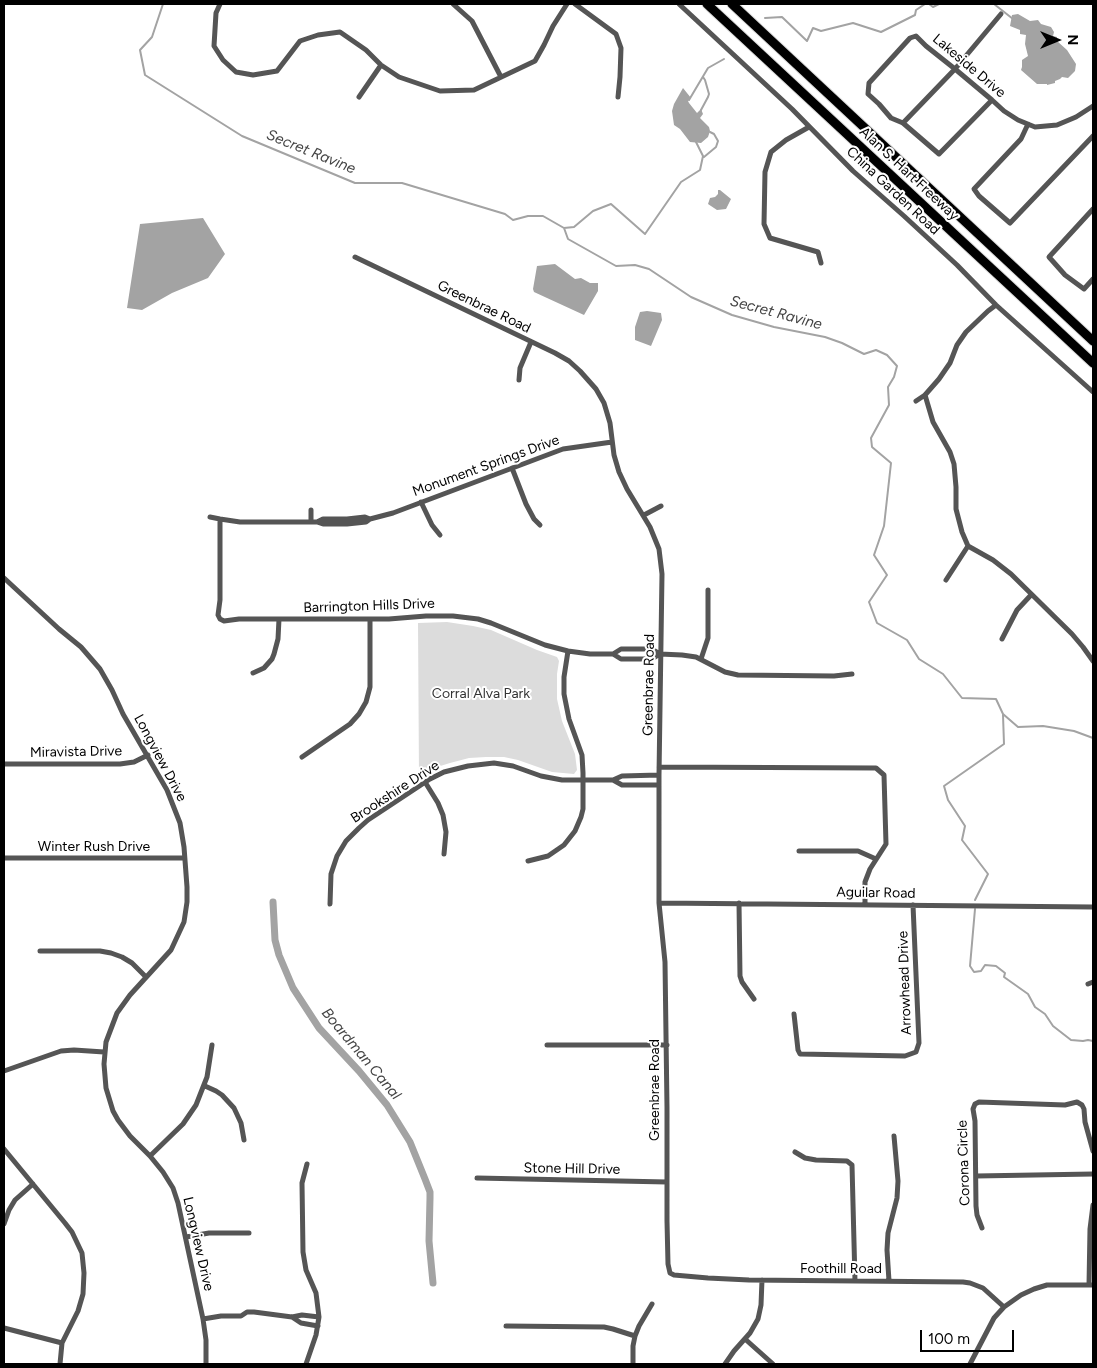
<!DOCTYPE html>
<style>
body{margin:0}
#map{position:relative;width:1097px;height:1368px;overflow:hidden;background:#fff;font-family:Figtree,sans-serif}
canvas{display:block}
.frame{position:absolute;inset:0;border:5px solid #000;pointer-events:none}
.north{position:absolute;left:1032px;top:15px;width:50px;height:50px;-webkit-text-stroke:4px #fff;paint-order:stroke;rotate:90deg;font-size:14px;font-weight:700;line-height:20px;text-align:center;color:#000}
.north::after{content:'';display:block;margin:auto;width:18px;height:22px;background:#000;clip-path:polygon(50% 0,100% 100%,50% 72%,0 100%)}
.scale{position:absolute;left:920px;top:1330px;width:94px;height:22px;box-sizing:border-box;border:2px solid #000;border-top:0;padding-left:6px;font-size:15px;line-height:18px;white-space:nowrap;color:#000;-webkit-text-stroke:4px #fff;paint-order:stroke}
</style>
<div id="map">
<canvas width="1097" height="1368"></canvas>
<div class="frame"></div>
<div class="north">N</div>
<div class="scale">100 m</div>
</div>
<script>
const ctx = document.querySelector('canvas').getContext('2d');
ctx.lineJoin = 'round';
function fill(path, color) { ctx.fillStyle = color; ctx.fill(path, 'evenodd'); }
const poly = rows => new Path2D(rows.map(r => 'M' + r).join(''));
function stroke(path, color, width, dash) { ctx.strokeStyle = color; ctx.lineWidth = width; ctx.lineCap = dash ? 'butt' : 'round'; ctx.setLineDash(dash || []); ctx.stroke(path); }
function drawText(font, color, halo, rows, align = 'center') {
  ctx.font = font + ' Figtree,sans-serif'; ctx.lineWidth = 4; ctx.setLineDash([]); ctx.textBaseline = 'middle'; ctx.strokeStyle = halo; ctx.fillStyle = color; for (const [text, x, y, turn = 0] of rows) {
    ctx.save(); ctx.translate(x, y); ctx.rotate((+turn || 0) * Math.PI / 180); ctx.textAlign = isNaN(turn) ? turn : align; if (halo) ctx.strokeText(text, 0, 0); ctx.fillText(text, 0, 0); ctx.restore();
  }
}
const green = poly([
 [447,622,473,626,491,630,537,650,557,657,559,661,557,674,557,699,562,721,575,754,577,770,574,774,552,772,518,760,504,757,486,757,469,758,450,763,437,767,419,779,418,623]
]);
const water = poly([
 [1018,14,1030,21,1038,20,1041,24,1051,27,1054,32,1053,36,1057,37,1057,41,1067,50,1076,64,1075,71,1068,78,1062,77,1060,79,1055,81,1055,83,1047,85,1047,84,1037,84,1021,70,1022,67,1022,60,1028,56,1025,44,1026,35,1020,34,1020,30,1010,26,1012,15],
 [683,88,691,98,688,101,689,103,697,113,701,109,703,114,700,118,709,127,710,131,708,137,701,143,690,142,680,129,674,125,672,111,674,104],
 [718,190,720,190,731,199,726,209,717,210,708,204,710,198,715,197,718,194],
 [203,218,225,254,208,278,172,293,142,310,127,308,140,224],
 [555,264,575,279,581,278,590,283,598,283,598,291,584,315,534,292,533,289,537,266],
 [647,311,661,313,662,320,651,346,635,340,635,327,640,312]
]);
const stream = poly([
 [163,4,152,37,140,50,145,75,242,136,355,183,402,183,505,214,513,220,528,216,543,216,564,228,568,239,616,266,635,265,649,269,691,297,732,315,774,327,825,337,842,343,864,354,876,350,887,355,897,366,894,377,888,387,889,405,871,438,872,447,891,463,884,526,874,555,887,575,869,602,877,623,907,640,919,659,943,674,962,698,996,699,1003,714,1018,727,1043,726,1074,731,1093,738],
 [929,4,933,7,939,4],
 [994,4,1013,19],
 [765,18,782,17,807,41,813,28,821,31,853,23,881,32,915,15,916,10,925,4],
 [689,100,708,68,724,59],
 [701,110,708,97,709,94,705,80,703,77],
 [704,157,716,147,718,141,714,134,710,132],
 [564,228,574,227,593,211,611,204,645,234,681,182,700,170,703,156,696,142],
 [975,900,988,874,962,840,965,826,948,800,944,786,1004,744,1003,715],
 [975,909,970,966,974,972,981,971,985,965,996,966,1005,973,1004,977,1028,994,1035,1007,1045,1014,1053,1026,1071,1040,1083,1041,1088,1040,1093,1041]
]);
const canal = poly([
 [273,902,275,940,279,955,293,988,319,1028,359,1071,387,1105,410,1142,425,1179,430,1192,430,1198,429,1241,433,1283]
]);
const street = poly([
 [220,4,216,13,214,46,223,60,236,72,253,75,277,71,300,41,318,35,340,32,366,50,381,65,399,77,440,91,474,90,535,61,544,45,553,26,567,4],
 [453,4,472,21,501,77],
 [575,4,616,34,621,48,620,77,618,97],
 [679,4,792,109,853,171,904,216,957,265,996,305,1093,392],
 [359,97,381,65],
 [992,100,939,154,903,123,891,118,879,104,868,94,869,83,910,38,916,36,926,46,955,69,992,100,1004,111,1018,120,1035,127,1057,125,1076,117,1093,106],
 [903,123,955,69,1001,14],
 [1028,124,1021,139,974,189,979,196,1010,223,1093,136],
 [809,127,786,140,771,152,765,172,764,224,770,238,818,252,821,263],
 [1093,209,1049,257,1065,275,1084,289,1093,279],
 [355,257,555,353,569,361,580,371,596,389,604,403,610,423,614,455,619,472,627,489,650,527,659,549,662,574,659,775,659,903,665,962,667,1108,667,1221,668,1264,670,1273,674,1275,708,1278,749,1280,963,1282,970,1283,983,1288,1004,1307],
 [519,380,520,368,531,342],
 [925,395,933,422,950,452,954,464,956,487,956,509,962,532,968,546,993,560,1011,574,1072,634,1083,647,1093,661],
 [916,401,925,395,939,379,950,363,957,345,966,332,988,311,996,305],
 [512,468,526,504,534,519,540,525],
 [421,502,432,525,440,535],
 [311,510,311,522],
 [644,515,661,506],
 [210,517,220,519,240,522,317,522,323,524,347,524,366,522,370,519,393,513,563,449,612,442],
 [220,519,220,600,218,615,220,619,224,621,239,619,389,619,426,616,453,616,478,619,491,623,545,645,568,651,590,654,613,654,621,659,652,659,660,654],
 [317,522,323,519,347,519,365,517,370,519],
 [4,578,59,629,81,647,100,669,112,690,123,714,167,790,180,823,184,847,187,887,187,902,184,922,171,950,130,995,117,1013,106,1042,104,1064,106,1088,113,1111,118,1120,130,1136,150,1156,163,1172,173,1188,178,1203,203,1319,206,1340,206,1364],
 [946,580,968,546],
 [1002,639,1017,610,1031,595],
 [613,654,621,649,652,649,660,654,682,655,696,657,725,672,738,675,834,676,852,674],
 [701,659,708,638,708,590],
 [253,673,264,668,272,659,274,654,278,639,279,619],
 [302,757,350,724,359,714,366,702,370,687,370,619],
 [4,764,120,764,134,762,148,755],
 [659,767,876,768,884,775,886,844,870,869,865,882,865,905],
 [613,780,622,785,659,785],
 [425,782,438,803,443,815,446,832,444,854],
 [799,851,858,851,876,859],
 [4,858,184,858],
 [528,861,548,856,564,845,575,831,581,817,583,809,583,773,582,755,569,719,564,694,564,677,568,651],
 [659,903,1093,907],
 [739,903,740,976,742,982,754,999],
 [330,904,331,874,337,856,346,841,359,828,368,820,430,779,444,772,468,766,494,763,513,766,541,776,562,780,613,780,622,776,659,775],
 [40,951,100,951,111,953,122,957,132,963,146,977],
 [1088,984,1093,982],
 [794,1014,798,1050,800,1054,905,1056,916,1052,919,1043,913,905],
 [547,1045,667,1045],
 [4,1071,61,1051,74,1050,104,1052],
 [205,1086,216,1091,222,1095,234,1108,241,1123,244,1140],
 [4,1149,65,1223,72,1232,82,1253,84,1273,83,1294,78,1311,62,1343,60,1364],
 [795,1152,805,1158,816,1160,847,1161,852,1165,855,1281],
 [150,1156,183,1124,196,1105,207,1077,212,1045],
 [976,1176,1093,1174],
 [477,1178,667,1182],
 [4,1224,9,1210,15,1200,33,1184],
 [982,1228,977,1215,976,1206,975,1121,973,1109,975,1104,979,1102,1065,1105,1077,1102,1082,1105,1084,1109,1085,1122,1093,1151],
 [186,1237,209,1233,249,1233],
 [889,1281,887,1250,888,1233,897,1198,898,1181,894,1136],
 [1089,1285,1090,1229,1093,1205],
 [292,1317,301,1323,318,1326],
 [203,1319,221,1316,241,1316,247,1312,254,1312,292,1317,302,1315,319,1317],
 [506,1326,604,1327,613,1329,635,1336],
 [4,1328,62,1343],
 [745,1339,773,1364],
 [306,1364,316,1335,319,1317,316,1293,306,1270,303,1252,302,1183,307,1164],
 [633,1364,633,1346,635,1336,639,1326,652,1304],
 [725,1364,734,1351,750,1333,758,1319,761,1305,762,1280],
 [970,1364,994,1318,1004,1307,1021,1295,1034,1289,1047,1285,1093,1285]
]);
const highway = poly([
 [707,4,1093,363],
 [732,4,1093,341]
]);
const streetNames = [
 ["Lakeside Drive",969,66,40],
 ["Alan S. Hart Freeway",909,174,43],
 ["China Garden Road",893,191,43],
 ["Greenbrae Road",484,307,26],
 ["Monument Springs Drive",486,466,-20],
 ["Barrington Hills Drive",369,606,-2],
 ["Greenbrae Road",649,685,-89],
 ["Miravista Drive",76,752,-1],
 ["Longview Drive",160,758,62],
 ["Brookshire Drive",395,792,-33],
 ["Winter Rush Drive",94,847],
 ["Aguilar Road",876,893,1],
 ["Arrowhead Drive",905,983,-92],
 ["Greenbrae Road",655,1090,-90],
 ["Corona Circle",964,1163,-92],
 ["Stone Hill Drive",572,1169,1],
 ["Longview Drive",198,1244,77],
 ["Foothill Road",841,1269]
];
const parkNames = [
 ["Corral Alva Park",481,694]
];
const waterNames = [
 ["Secret Ravine",311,152,22],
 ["Secret Ravine",776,313,15],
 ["Boardman Canal",361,1054,50]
];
fill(green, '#dcdcdc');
fill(water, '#a3a3a3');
stroke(stream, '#a3a3a3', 2);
stroke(canal, '#a3a3a3', 7);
stroke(highway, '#dbdbdb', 11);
stroke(street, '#555', 5);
stroke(highway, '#000', 9);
drawText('14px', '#000', '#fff', streetNames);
drawText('14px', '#333', '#fff', parkNames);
drawText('italic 15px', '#444', '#fff', waterNames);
</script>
